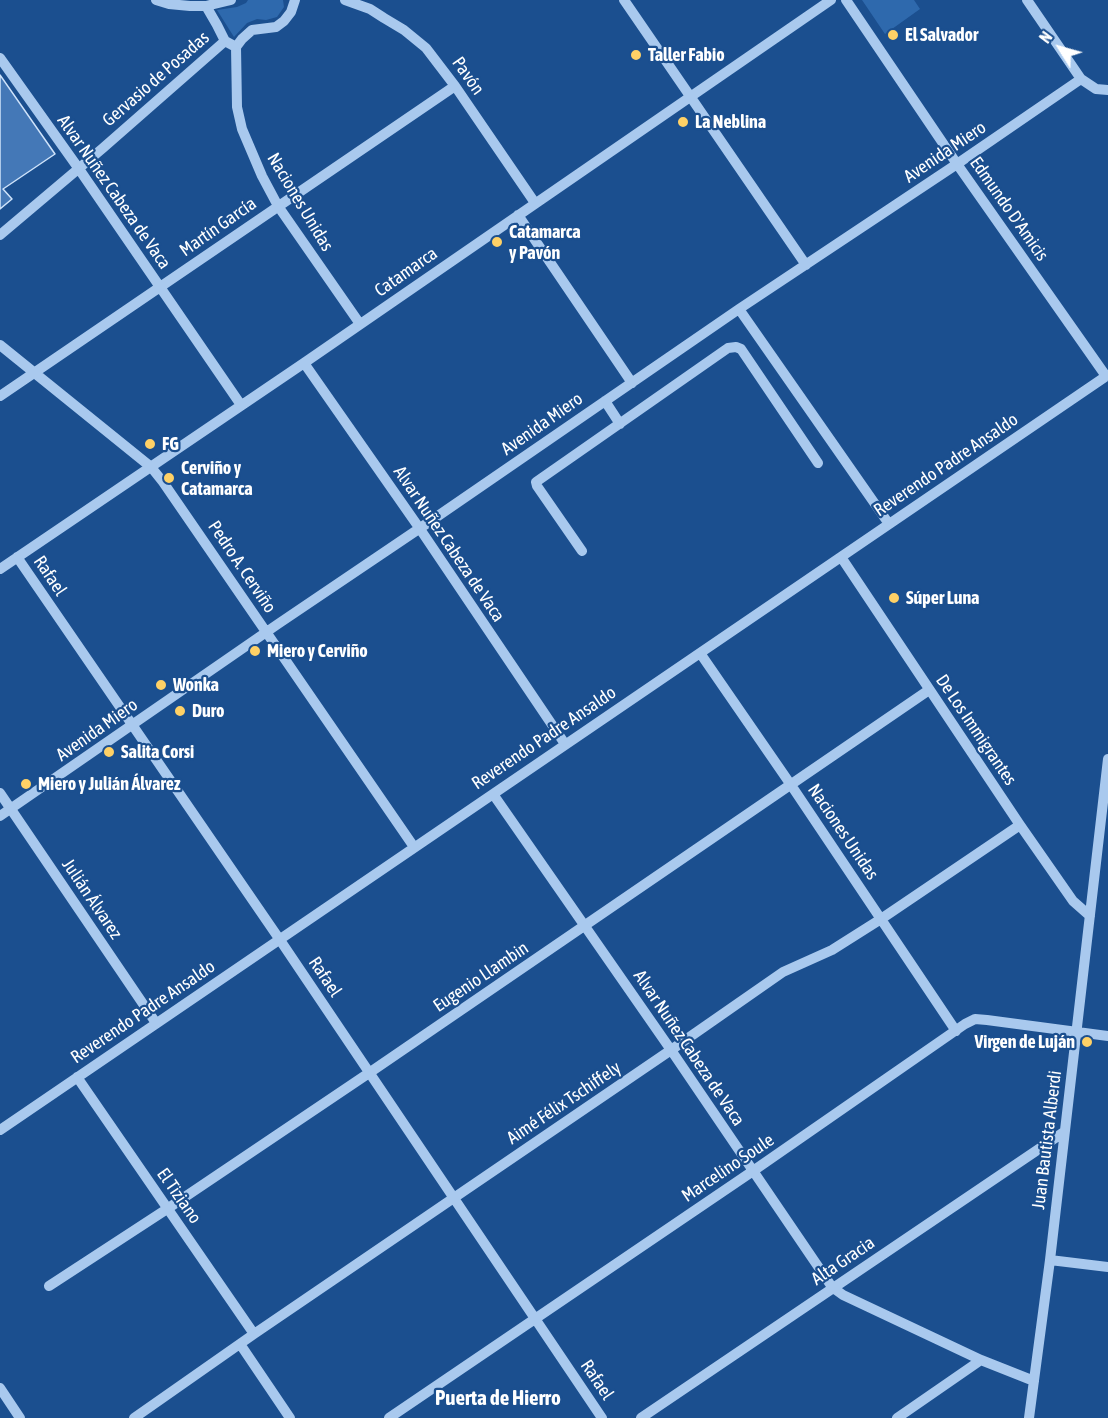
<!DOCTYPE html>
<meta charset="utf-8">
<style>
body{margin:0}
#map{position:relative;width:1108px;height:1418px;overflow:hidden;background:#1b4f8f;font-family:"Asap Condensed",sans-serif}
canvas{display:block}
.north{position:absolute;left:1030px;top:18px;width:60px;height:60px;-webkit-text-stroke:4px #1b4f8f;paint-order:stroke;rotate:307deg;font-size:16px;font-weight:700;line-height:24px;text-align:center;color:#fff}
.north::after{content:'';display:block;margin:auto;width:21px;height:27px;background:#fff;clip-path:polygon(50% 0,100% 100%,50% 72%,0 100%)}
</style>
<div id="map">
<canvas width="1108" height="1418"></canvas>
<div class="north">N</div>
</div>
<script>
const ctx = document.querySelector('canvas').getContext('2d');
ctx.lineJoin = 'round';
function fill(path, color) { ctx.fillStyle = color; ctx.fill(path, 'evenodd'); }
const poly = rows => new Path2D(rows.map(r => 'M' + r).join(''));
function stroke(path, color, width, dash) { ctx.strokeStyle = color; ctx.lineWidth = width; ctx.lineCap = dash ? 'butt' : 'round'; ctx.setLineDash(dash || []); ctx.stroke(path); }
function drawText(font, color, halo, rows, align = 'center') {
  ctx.font = font + ' "Asap Condensed",sans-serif'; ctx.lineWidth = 4.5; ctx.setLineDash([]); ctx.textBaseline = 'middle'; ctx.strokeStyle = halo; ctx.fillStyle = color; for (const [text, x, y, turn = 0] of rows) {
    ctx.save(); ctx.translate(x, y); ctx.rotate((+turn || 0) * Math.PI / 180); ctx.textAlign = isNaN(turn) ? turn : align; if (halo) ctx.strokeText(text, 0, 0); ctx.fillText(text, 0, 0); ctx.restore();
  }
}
const green = poly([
 [248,0,283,0,284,7,277,17,266,20,257,19,247,23,234,37,217,10,237,7,246,3],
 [862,0,914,0,920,9,885,34]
]);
const building = poly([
 [0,75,55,154,3,189,12,199,0,209,0,75]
]);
const minor = poly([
 [156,0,169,4,190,6,206,6,231,0],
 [345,0,370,9,384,18,404,30,426,48,455,86,535,203],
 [624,0,806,265],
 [846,0,957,164,1106,376],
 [1027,0,1081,79,1096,89,1108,90],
 [206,6,217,25,225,41,236,47,237,107,242,129,262,176,278,206,360,324],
 [236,47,242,39,252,30,276,27,284,21,291,12,295,0],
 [0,58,79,169,241,405],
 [518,215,632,383],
 [0,235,103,148,225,41],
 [739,309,889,524],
 [0,345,151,467,163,482,414,847],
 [304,363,420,529,565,744],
 [0,396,455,86],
 [605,401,620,424],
 [582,551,537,486,536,482,728,348,736,347,741,349,818,463],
 [17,557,280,940,602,1418],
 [841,557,1020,825,1073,901,1090,916],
 [0,569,304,363,831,0],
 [700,653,791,785,956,1031],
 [0,793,156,1023],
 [493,794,671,1050,832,1287,843,1295,981,1360,1034,1381],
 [0,816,278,624,435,518,739,309,957,164,1081,79],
 [77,1077,254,1334],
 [0,1130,1108,375],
 [1050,1260,1108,1267],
 [49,1286,167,1209,369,1073,929,690],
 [240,1344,290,1418],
 [0,1388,20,1418],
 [134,1418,254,1334,671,1050,783,972,832,950,881,919,1020,825],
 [389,1418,753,1171,965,1024,975,1019,987,1020,1108,1036],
 [641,1418,1064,1132],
 [897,1418,981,1360],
 [1029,1418,1050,1260,1108,759]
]);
const markers = [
 [893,35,6,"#ffd166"],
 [636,55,6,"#ffd166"],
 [683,122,6,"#ffd166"],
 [497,242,6,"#ffd166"],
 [150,444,6,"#ffd166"],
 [169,478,6,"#ffd166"],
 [894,598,6,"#ffd166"],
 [255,651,6,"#ffd166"],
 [161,685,6,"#ffd166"],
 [180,711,6,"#ffd166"],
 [109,752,6,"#ffd166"],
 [26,784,6,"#ffd166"],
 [1087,1042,6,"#ffd166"]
];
const poiNames = [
 ["El Salvador",905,35],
 ["Taller Fabio",648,55],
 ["La Neblina",695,122],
 ["Catamarca",509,232],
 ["y Pavón",509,253],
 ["FG",162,444],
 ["Cerviño y",181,468],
 ["Catamarca",181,489],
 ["Súper Luna",906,598],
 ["Miero y Cerviño",267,651],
 ["Wonka",173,685],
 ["Duro",192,711],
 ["Salita Corsi",121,752],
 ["Miero y Julián Álvarez",38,784],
 ["Virgen de Luján",1075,1042,"right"]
];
const streetNames = [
 ["Pavón",468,76,55],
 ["Gervasio de Posadas",156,79,-41],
 ["Avenida Miero",945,152,-34],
 ["Alvar Nuñez Cabeza de Vaca",114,192,55],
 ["Naciones Unidas",300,202,59],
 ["Edmundo D'Amicis",1009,209,55],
 ["Martín García",218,227,-35],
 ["Catamarca",406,272,-35],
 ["Avenida Miero",542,424,-35],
 ["Reverendo Padre Ansaldo",946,465,-34],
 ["Alvar Nuñez Cabeza de Vaca",449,544,56],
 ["Pedro A. Cerviño",242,567,56],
 ["Rafael",50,576,56],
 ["Avenida Miero",97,730,-35],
 ["De Los Immigrantes",976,730,56],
 ["Reverendo Padre Ansaldo",544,738,-34],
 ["Naciones Unidas",843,832,56],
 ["Julián Álvarez",92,899,56],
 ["Rafael",325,977,56],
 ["Eugenio Llambin",481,977,-34],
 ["Reverendo Padre Ansaldo",143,1012,-34],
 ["Alvar Nuñez Cabeza de Vaca",689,1048,56],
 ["Aimé Félix Tschiffely",564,1103,-34],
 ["Juan Bautista Alberdi",1047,1140,-83],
 ["Marcelino Soule",728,1168,-34],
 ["El Tiziano",179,1196,55],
 ["Alta Gracia",843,1261,-34],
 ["Rafael",597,1380,56]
];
const quarterNames = [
 ["Puerta de Hierro",498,1398]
];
fill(green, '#2e69ad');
fill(building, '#4478b7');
stroke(building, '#cfe3fa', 1.5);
stroke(minor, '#a9c9ee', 10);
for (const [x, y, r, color] of markers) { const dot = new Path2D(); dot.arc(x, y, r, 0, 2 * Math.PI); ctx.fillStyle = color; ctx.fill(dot); stroke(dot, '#1b4f8f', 2); }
drawText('bold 18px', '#fff', '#1b4f8f', poiNames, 'left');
drawText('18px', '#fff', '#1b4f8f', streetNames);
drawText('bold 21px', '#fff', '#1b4f8f', quarterNames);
</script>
